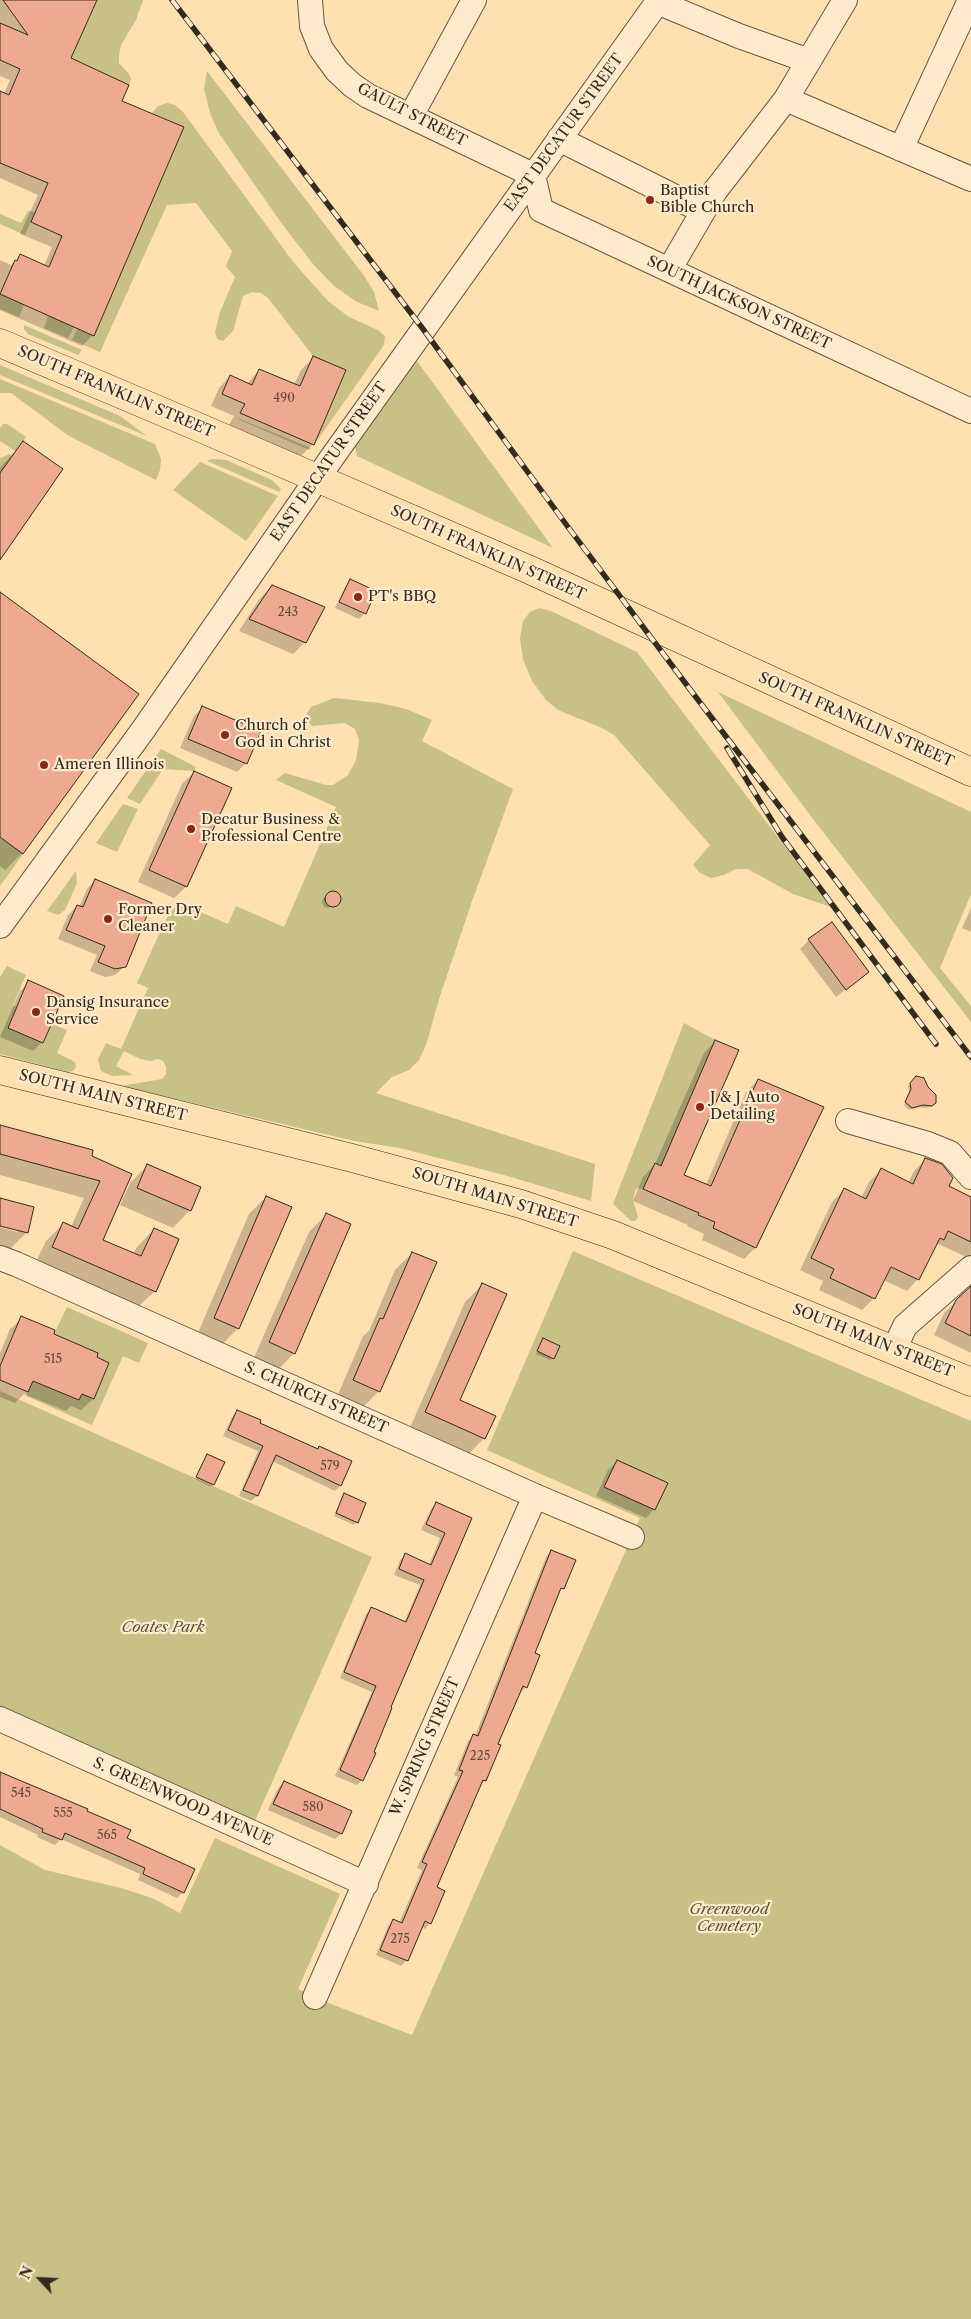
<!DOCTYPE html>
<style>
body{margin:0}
#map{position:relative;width:971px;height:2319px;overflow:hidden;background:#ffe0b1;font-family:"Libre Caslon Text",serif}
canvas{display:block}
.north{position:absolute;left:15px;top:2254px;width:50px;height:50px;-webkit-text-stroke:4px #ffebcc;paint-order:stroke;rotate:295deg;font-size:14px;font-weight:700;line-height:20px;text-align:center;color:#342b1f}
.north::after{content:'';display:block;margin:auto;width:18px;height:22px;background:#342b1f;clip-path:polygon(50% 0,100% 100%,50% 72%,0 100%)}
</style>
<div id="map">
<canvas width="971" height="2319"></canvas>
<div class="north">N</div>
</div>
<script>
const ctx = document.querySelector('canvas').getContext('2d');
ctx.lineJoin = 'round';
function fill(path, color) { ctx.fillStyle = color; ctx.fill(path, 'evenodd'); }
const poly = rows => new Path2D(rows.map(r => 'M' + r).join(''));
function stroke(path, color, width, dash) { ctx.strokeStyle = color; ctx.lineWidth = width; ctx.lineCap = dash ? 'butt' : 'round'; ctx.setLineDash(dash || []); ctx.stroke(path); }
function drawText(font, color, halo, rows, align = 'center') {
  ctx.font = font + ' "Libre Caslon Text",serif'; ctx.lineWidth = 4.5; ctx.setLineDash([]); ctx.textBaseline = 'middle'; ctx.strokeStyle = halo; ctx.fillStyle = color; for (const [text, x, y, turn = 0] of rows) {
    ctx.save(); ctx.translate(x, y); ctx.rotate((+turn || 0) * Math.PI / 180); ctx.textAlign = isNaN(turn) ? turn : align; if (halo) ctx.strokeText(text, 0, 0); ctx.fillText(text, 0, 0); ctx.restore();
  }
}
const green = poly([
 [97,0,143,0,136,20,121,45,119,56,119,63,129,74,131,79,129,85,71,58],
 [207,71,365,277,374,292,379,311,357,302,334,286,313,264,282,224,220,135,211,116,204,89],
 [167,103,175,105,183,112,294,263,328,301,349,317,378,330,385,336,384,345,314,445,346,370,313,356,268,298,261,293,252,292,243,296,233,331,223,341,217,339,215,332,220,312,235,277,226,266,232,251,196,203,167,205,100,352,72,340,77,329,94,335,184,127,152,113,158,106],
 [28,211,35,212,25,235,0,224,0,214,21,223],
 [0,294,24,305,19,317,0,309],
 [48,316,74,327,68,338,44,328],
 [24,325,82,350,78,355,28,334,24,329],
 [417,361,553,548,357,456,355,446,358,441],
 [0,365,120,416,147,436,0,375],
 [0,379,155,444,161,459,160,470,156,480,69,436,11,393,0,393],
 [238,418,311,448,309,450,238,419],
 [3,424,7,424,26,437,15,451,0,441,0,428],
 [10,454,12,456,0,473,0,458],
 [212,459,226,460,272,480,281,489,279,492,207,461],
 [200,462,278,496,246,541,173,490],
 [539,608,551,611,637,652,831,907,793,894,748,869,736,869,724,875,711,878,700,873,693,865,710,845,614,735,602,728,558,710,546,700,532,681,523,659,520,638,523,621,530,612],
 [718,692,971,812,971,894,940,968,971,1006,971,1022,813,819],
 [334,698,380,703,406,709,432,720,422,741,513,789,471,904,440,996,426,1045,419,1060,409,1070,392,1077,376,1093,595,1164,591,1201,504,1175,400,1148,354,1141,121,1086,162,1079,166,1074,166,1067,163,1061,158,1059,151,1061,140,1059,124,1051,116,1066,133,1075,112,1076,101,1071,98,1059,106,1043,121,1049,148,988,137,983,165,921,178,902,228,924,236,906,284,927,336,807,276,780,285,773,326,785,333,785,348,775,356,760,359,740,355,729,345,723,312,726,307,720,307,713,311,707],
 [161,749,196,767,194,771,163,769,140,804,127,798],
 [123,804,138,809,117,852,96,843],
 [0,837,23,854,0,886],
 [76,871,77,883,65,910,58,915,47,911],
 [7,966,26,975,13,1005,17,1007,8,1028,43,1043,52,1024,67,1030,57,1053,75,1062,76,1067,73,1071,68,1072,0,1054,0,977],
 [684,1023,715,1040,661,1166,655,1164,643,1189,637,1188,635,1192,633,1200,638,1217,635,1221,631,1221,613,1204],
 [573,1251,971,1421,971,2319,0,2319,0,1845,45,1870,121,1888,152,1898,180,1913,215,1838,340,1894,298,1989,331,2004,412,2035,640,1518,487,1450],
 [67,1307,148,1343,139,1363,123,1356,92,1425,26,1396,33,1381,79,1400,82,1394,94,1399,109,1363,97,1357,97,1353,54,1334],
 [0,1391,372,1557,250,1832,0,1719]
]);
const shadow = poly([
 [0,0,95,0,70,59,121,101,93,335,82,346,0,310,0,260,11,265,20,256,44,266,52,247,20,234,38,195,0,178,0,92,4,94,10,80,0,76],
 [313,358,313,444,301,456,229,425,234,416,211,406,219,388,230,376,247,384,259,370,294,385,301,370],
 [23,442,0,558,0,468],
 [350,581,374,592,364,614,359,619,335,608,345,587],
 [272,586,305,642,293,654,239,631,260,598],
 [0,594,22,853,5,870,0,866],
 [203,707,246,763,237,772,180,748,194,716],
 [194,772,186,887,174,898,138,882,182,784],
 [95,880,125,966,115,975,105,977,90,971,97,955,58,939,68,915,77,906,79,907,87,889],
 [333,893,338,895,340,899,338,904,328,908,324,907,322,902,324,897],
 [971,908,971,932,962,928],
 [809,940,868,971,836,997,800,949],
 [29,982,42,1042,33,1051,0,1037,20,991],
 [715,1041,683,1176,706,1185,746,1092,758,1080,755,1248,744,1259,702,1240,704,1234,687,1226,688,1225,633,1201,643,1177,655,1164,704,1053],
 [916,1078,934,1104,931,1107,924,1108,920,1107,909,1110,904,1105,909,1092,908,1086],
 [0,1126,90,1157,130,1175,102,1241,133,1254,137,1247,154,1229,155,1291,137,1308,35,1264,46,1241,63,1224,71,1227,84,1198,0,1175],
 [926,1159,947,1187,971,1198,971,1259,938,1244,933,1248,918,1279,907,1291,883,1280,874,1298,862,1310,819,1290,823,1281,800,1270,832,1202,844,1190,861,1198,869,1182,881,1170,908,1183,914,1171],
 [147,1166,190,1210,173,1228,120,1205,130,1183],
 [266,1197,238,1328,221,1346,197,1335,249,1214],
 [0,1200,27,1232,9,1250,0,1247,0,1227,17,1232,17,1229,0,1225],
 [326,1215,320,1292,321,1293,294,1353,277,1371,253,1360,309,1232],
 [412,1253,379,1391,362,1408,337,1397,363,1336,369,1331,395,1270],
 [483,1284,458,1400,484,1438,467,1456,409,1430,465,1302],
 [971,1288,971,1353,934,1335,944,1313],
 [22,1318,107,1363,93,1399,81,1410,71,1406,66,1411,24,1394,15,1403,0,1397,0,1353,10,1329],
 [544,1339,553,1358,550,1360,536,1354],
 [237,1411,258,1423,317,1450,319,1448,351,1462,340,1486,335,1491,272,1461,257,1496,251,1501,239,1496,258,1451,223,1436,232,1417],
 [207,1455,213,1484,211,1487,195,1479],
 [617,1461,654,1509,646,1518,596,1496,608,1470],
 [342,1497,357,1522,354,1525,334,1516],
 [436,1504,470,1519,389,1708,362,1780,357,1785,335,1776,372,1692,340,1678,366,1614,371,1609,404,1623,420,1585,394,1575,400,1560,406,1555,429,1565,440,1538,421,1530,431,1509],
 [551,1551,562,1588,558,1593,533,1654,526,1687,520,1693,497,1745,485,1780,479,1787,435,1888,430,1923,425,1929,421,1927,407,1960,401,1966,376,1955,388,1926,393,1921,399,1923,422,1870,417,1868,458,1777,454,1775,468,1741,475,1736,546,1557],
 [0,1773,86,1812,126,1838,183,1892,177,1898,138,1880,140,1874,61,1839,55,1845,37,1837,38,1835,0,1817],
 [284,1782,351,1811,341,1834,335,1839,268,1810,278,1788]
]);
const building = poly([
 [3,0,97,0,71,58,129,85,122,101,184,127,94,336,0,294,15,260,17,261,20,254,49,267,62,236,31,222,48,183,0,163,0,91,9,95,20,69,0,60,0,23,28,35,3,0],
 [313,356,346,370,314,445,240,413,245,404,222,394,230,375,252,385,259,369,300,386,313,356],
 [23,441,63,469,0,560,0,473,23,441],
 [350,579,376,591,366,614,339,602,350,579],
 [272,585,325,607,306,643,249,619,272,585],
 [0,592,139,694,23,854,0,837,0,592],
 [202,706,261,731,247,764,188,739,202,706],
 [194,771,232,788,187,887,149,870,194,771],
 [95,879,152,903,126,967,115,969,98,962,105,946,66,930,77,905,83,907,95,879],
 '325 899a8 8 0 1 1 16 0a8 8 0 1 1-16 0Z',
 [832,922,869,972,846,990,808,939,832,922],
 [28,980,64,996,43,1043,8,1028,28,980],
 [715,1040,739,1050,684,1175,711,1186,758,1079,824,1107,756,1248,713,1228,715,1222,698,1215,699,1213,643,1189,655,1163,661,1166,715,1040],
 [916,1076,924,1078,928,1087,936,1095,936,1103,932,1106,923,1105,912,1108,905,1102,911,1089,910,1083,916,1076],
 [0,1125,93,1150,92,1156,132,1174,103,1240,141,1256,154,1228,179,1239,156,1292,52,1247,63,1222,78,1229,100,1181,0,1154,0,1125],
 [925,1158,942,1164,953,1178,949,1186,971,1197,971,1242,948,1231,944,1240,940,1238,919,1280,891,1267,875,1299,830,1278,834,1269,811,1258,844,1188,866,1199,881,1168,913,1184,925,1158],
 [147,1164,201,1187,191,1211,137,1188,147,1164],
 [266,1196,292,1207,239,1329,214,1318,266,1196],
 [0,1198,34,1207,28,1233,0,1226,0,1198],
 [326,1213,351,1224,295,1354,269,1342,326,1213],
 [412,1252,437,1262,380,1392,353,1380,380,1318,383,1319,412,1252],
 [482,1283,507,1294,460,1400,496,1416,485,1439,425,1412,482,1283],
 [971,1286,971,1336,945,1323,956,1300,971,1286],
 [21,1316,55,1330,54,1334,98,1353,97,1357,109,1363,94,1399,82,1394,79,1400,33,1381,28,1392,0,1380,0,1366,21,1316],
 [543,1338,560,1346,554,1359,537,1351,543,1338],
 [237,1410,261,1420,260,1423,318,1449,319,1446,352,1461,341,1486,276,1455,258,1496,243,1490,263,1446,228,1430,237,1410],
 [207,1454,225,1462,214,1485,196,1477,207,1454],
 [617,1460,668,1483,655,1510,604,1487,617,1460],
 [344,1493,366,1503,358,1523,336,1513,344,1493],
 [436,1502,472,1518,391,1707,392,1708,374,1752,376,1753,363,1781,340,1770,376,1686,344,1672,371,1607,406,1622,424,1580,399,1569,405,1553,431,1565,445,1533,426,1524,436,1502],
 [551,1550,576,1560,564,1589,561,1588,535,1653,540,1655,527,1688,523,1686,498,1744,501,1745,486,1781,483,1780,437,1887,445,1891,431,1924,425,1921,408,1961,380,1950,393,1919,402,1923,427,1864,422,1862,463,1771,459,1770,473,1734,478,1736,551,1550],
 [0,1772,88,1809,87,1811,131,1830,127,1838,195,1869,184,1893,143,1874,145,1868,65,1833,62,1840,42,1832,43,1829,0,1809,0,1772],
 [284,1781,352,1811,342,1834,273,1804,284,1781]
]);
const minor = poly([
 [310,0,312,26,321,49,337,71,352,85,368,96,533,175,541,210,971,411],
 [657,2,739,36,809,61],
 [786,99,971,179],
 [411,116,474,0],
 [559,139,703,211],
 [901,149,970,0],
 [669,270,715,191,786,99,845,0],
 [0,926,143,730,333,456,659,0],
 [848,1121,928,1144,950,1153,971,1177],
 [0,1258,16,1264,535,1496,632,1537],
 [894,1350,905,1326,971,1268],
 [0,1719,366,1884],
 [315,1997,535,1496]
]);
const major = poly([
 [0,343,196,426,530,570,971,772],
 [0,1070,352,1158,521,1204,613,1235,971,1382]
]);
const rail = poly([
 [172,0,423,329,568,527,692,692,971,1057],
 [727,748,782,837,936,1044]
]);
const markers = [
 [650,200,5,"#8f2418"],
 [358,597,5,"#8f2418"],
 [225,735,5,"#8f2418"],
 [44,765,5,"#8f2418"],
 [191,829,5,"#8f2418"],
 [108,919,5,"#8f2418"],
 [36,1012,5,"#8f2418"],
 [700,1107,5,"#8f2418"]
];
const numberNames = [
 ["490",284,399],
 ["243",288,613],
 ["515",53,1360],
 ["579",330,1467],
 ["225",480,1757],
 ["545",21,1794],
 ["580",313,1808],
 ["555",63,1814],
 ["565",107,1836],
 ["275",400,1940]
];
const streetNames = [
 ["GAULT STREET",412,115,27],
 ["EAST DECATUR STREET",564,133,-54],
 ["SOUTH JACKSON STREET",739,303,25],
 ["SOUTH FRANKLIN STREET",116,392,23],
 ["EAST DECATUR STREET",329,462,-55],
 ["SOUTH FRANKLIN STREET",488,553,24],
 ["SOUTH FRANKLIN STREET",856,720,24],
 ["SOUTH MAIN STREET",103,1096,14],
 ["SOUTH MAIN STREET",495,1198,17],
 ["SOUTH MAIN STREET",873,1341,22],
 ["S. CHURCH STREET",316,1398,24],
 ["W. SPRING STREET",425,1747,-66],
 ["S. GREENWOOD AVENUE",183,1802,24]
];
const poiNames = [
 ["Baptist",660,191],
 ["Bible Church",660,208],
 ["PT's BBQ",368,597],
 ["Church of",235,726],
 ["God in Christ",235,743],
 ["Ameren Illinois",54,765],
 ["Decatur Business &",201,820],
 ["Professional Centre",201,837],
 ["Former Dry",118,910],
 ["Cleaner",118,927],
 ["Dansig Insurance",46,1003],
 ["Service",46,1020],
 ["J & J Auto",710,1098],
 ["Detailing",710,1115]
];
const parkNames = [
 ["Coates Park",163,1628],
 ["Greenwood",729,1910],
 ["Cemetery",729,1927]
];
fill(green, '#c7c087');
fill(shadow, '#0003');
fill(building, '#eea991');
stroke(building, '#342b1f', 1);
stroke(minor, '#675844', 26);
stroke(major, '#342b1f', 29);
stroke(minor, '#ffebcc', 24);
stroke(major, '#ffe0b1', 28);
stroke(rail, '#342b1f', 5.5);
stroke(rail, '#ffebcc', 4, [11]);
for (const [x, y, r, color] of markers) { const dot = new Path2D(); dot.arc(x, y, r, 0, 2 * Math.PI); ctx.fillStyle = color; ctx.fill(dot); stroke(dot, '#ffebcc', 2); }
drawText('12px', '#624a3c', null, numberNames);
drawText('15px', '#342b1f', '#ffebcc', streetNames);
drawText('15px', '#342b1f', '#ffebcc', poiNames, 'left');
drawText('italic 15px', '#595039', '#ffebcc', parkNames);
</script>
